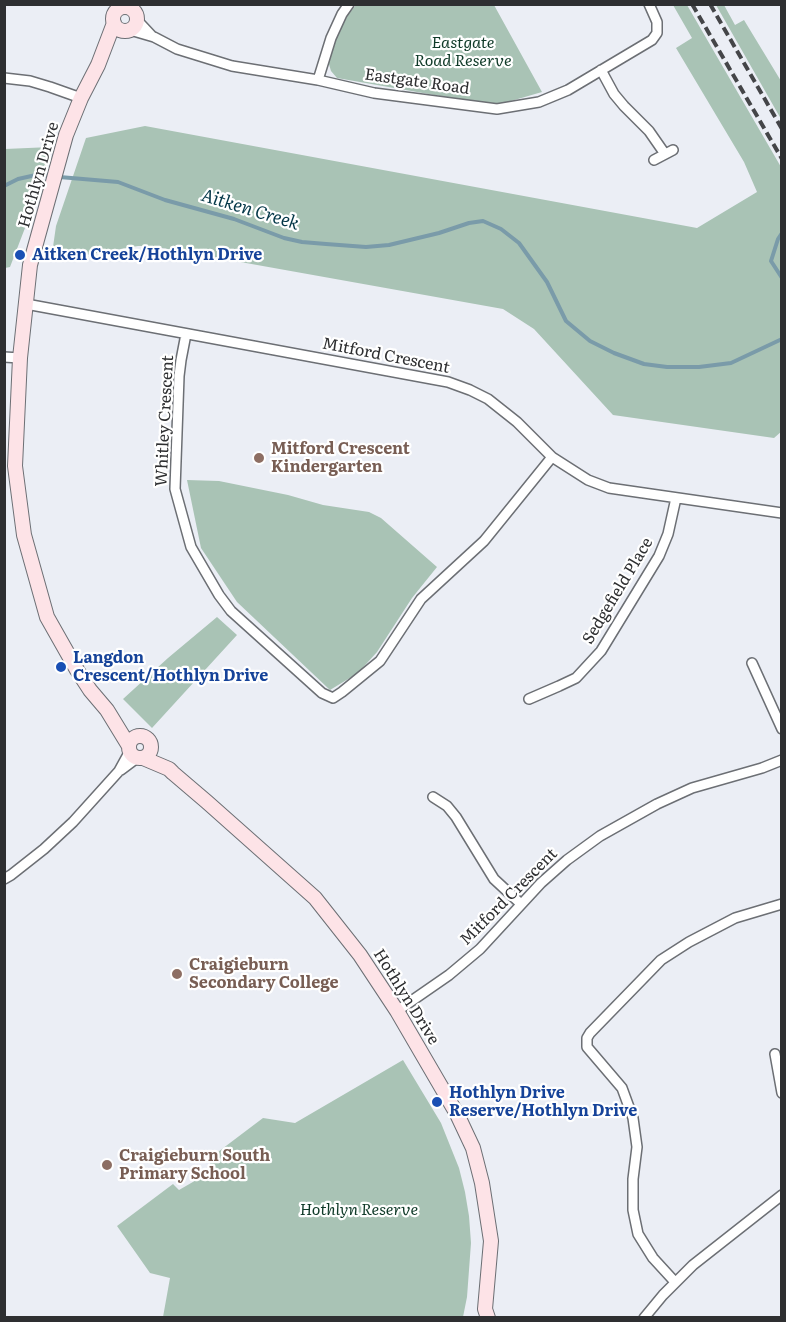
<!DOCTYPE html>
<style>
body{margin:0}
#map{position:relative;width:786px;height:1322px;overflow:hidden;background:#ebeef5;font-family:Literata,serif}
canvas{display:block}
.frame{position:absolute;inset:0;border:6px solid #2e2f31;pointer-events:none}
</style>
<div id="map">
<canvas width="786" height="1322"></canvas>
<div class="frame"></div>
</div>
<script>
const context = document.querySelector('canvas').getContext('2d');
context.lineJoin = 'round';
function fillPath(path, color) { context.fillStyle = color; context.fill(path, 'evenodd'); }
const toPath = rows => new Path2D(rows.map(r => 'M' + r).join(''));
function trace(path, color, width, dash) { context.strokeStyle = color; context.lineWidth = width; context.lineCap = dash ? 'butt' : 'round'; context.setLineDash(dash || []); context.stroke(path); }
function write(font, color, halo, rows, align = 'center') {
  context.font = font + ' Literata,serif'; context.lineWidth = 4.5; context.setLineDash([]); context.textBaseline = 'middle'; context.strokeStyle = halo; context.fillStyle = color; for (const [text, x, y, turn = 0] of rows) {
    context.save(); context.translate(x, y); context.rotate((+turn || 0) * Math.PI / 180); context.textAlign = isNaN(turn) ? turn : align; if (halo) context.strokeText(text, 0, 0); context.fillText(text, 0, 0); context.restore();
  }
}
fillPath(toPath([
 [356,5,494,5,542,92,504,103,480,103,337,78,331,71,328,61,337,35,348,15],
 [673,5,687,5,781,167,782,431,774,438,613,415,534,329,503,309,151,246,138,246,51,261,56,226,86,138,145,126,697,228,757,192,744,162,676,48,692,38],
 [716,5,724,5,735,25,744,20,781,81,781,119],
 [51,147,35,202,10,267,5,268,5,149],
 [187,480,219,481,288,495,323,505,369,512,381,518,437,567,412,598,377,652,358,673,330,690,237,602,201,548],
 [217,617,237,635,152,728,123,699,168,658],
 [403,1060,441,1123,459,1168,465,1192,469,1216,471,1243,467,1297,463,1317,163,1317,170,1278,150,1273,117,1226,173,1184,179,1190,205,1175,214,1155,263,1118,295,1123]
]), '#a9c3b5');
trace(toPath([
 [4,186,18,179,36,175,118,182,165,200,234,219,284,238,302,242,326,244,366,247,389,245,439,233,469,223,483,221,501,229,519,243,547,282,566,321,590,341,614,353,644,364,667,367,699,367,731,363,782,339],
 [782,233,778,239,771,261,782,278]
]), '#7a9ba9', 4);
const street = toPath([
 [137,20,152,36],
 [130,30,154,37,177,49,232,66,318,80,374,93,497,109,539,102,568,90,652,40,657,33,657,22,649,4],
 [601,70,614,94,624,106,649,131,665,154],
 [4,78,30,81,50,87,81,98],
 [318,80,331,38,342,14,349,4],
 [654,160,673,150],
 [26,304,448,382,470,390,488,399,517,422,552,457,588,480,609,488,782,513],
 [186,334,181,360,179,376,175,489,191,547,219,595,231,611,322,693,333,698,342,692,380,661,421,599,484,541,552,457],
 [4,357,20,358],
 [752,663,782,729],
 [529,699,559,686,576,678,601,651,659,556,668,534,676,498],
 [121,770,137,758],
 [433,797,447,806,456,817,494,879,521,904],
 [4,879,11,875,44,849,73,822,119,771,130,751],
 [397,1011,449,975,480,949,541,883,567,860,600,836,657,804,692,788,762,768,782,760],
 [775,1054,782,1093],
 [675,1282,653,1258,638,1234,633,1210,633,1179,637,1147,633,1118,622,1088,587,1047,587,1038,590,1033,661,960,689,942,735,918,782,904],
 [644,1318,663,1295,693,1265,782,1195]
]);
const secondary = toPath([
 '113 19a12 12 0 1 1 24 0a12 12 0 1 1-24 0Z',
 [114,23,98,65,81,98,66,135,30,265,20,358,15,466,24,535,47,617,77,670,90,690,107,710,129,746],
 '129 747a11 11 0 1 1 22 0a11 11 0 1 1-22 0Z',
 [143,758,169,769,173,773,207,802,315,898,360,955,397,1011,457,1114,473,1148,482,1183,491,1241,485,1309,488,1318]
]);
trace(street, '#6c6f74', 12);
trace(secondary, '#6c6f74', 16);
trace(street, '#fff', 9);
trace(secondary, '#fde3e7', 14);
trace(toPath([
 [692,4,782,159],
 [710,4,782,129]
]), '#444548', 4, [9, 4.5]);
for (const [x, y, r, color] of [
 [20,255,6,"#1a4fb4"],
 [259,458,6,"#8d6e63"],
 [61,667,6,"#1a4fb4"],
 [177,974,6,"#8d6e63"],
 [437,1102,6,"#1a4fb4"],
 [107,1165,6,"#8d6e63"]
]) { const dot = new Path2D(); dot.arc(x, y, r, 0, 2 * Math.PI); context.fillStyle = color; context.fill(dot); trace(dot, '#fff', 2); }
write('italic 16px', '#0f3a28', '#fff', [
 ["Eastgate",463,43],
 ["Road Reserve",463,61],
 ["Hothlyn Reserve",359,1210]
]);
write('16px', '#2e2f31', '#fff', [
 ["Eastgate Road",417,82,8],
 ["Hothlyn Drive",39,175,-74],
 ["Mitford Crescent",386,356,11],
 ["Whitley Crescent",165,421,-87],
 ["Sedgefield Place",618,591,-59],
 ["Mitford Crescent",509,897,-45],
 ["Hothlyn Drive",406,997,58]
]);
write('bold 16px', '#164399', '#fff', [
 ["Aitken Creek/Hothlyn Drive",32,255],
 ["Langdon",73,658],
 ["Crescent/Hothlyn Drive",73,676],
 ["Hothlyn Drive",449,1093],
 ["Reserve/Hothlyn Drive",449,1111]
], 'left');
write('bold 16px', '#785e54', '#fff', [
 ["Mitford Crescent",271,449],
 ["Kindergarten",271,467],
 ["Craigieburn",189,965],
 ["Secondary College",189,983],
 ["Craigieburn South",119,1156],
 ["Primary School",119,1174]
], 'left');
write('italic 18px', '#053849', '#fff', [
 ["Aitken Creek",250,210,17]
]);
</script>
